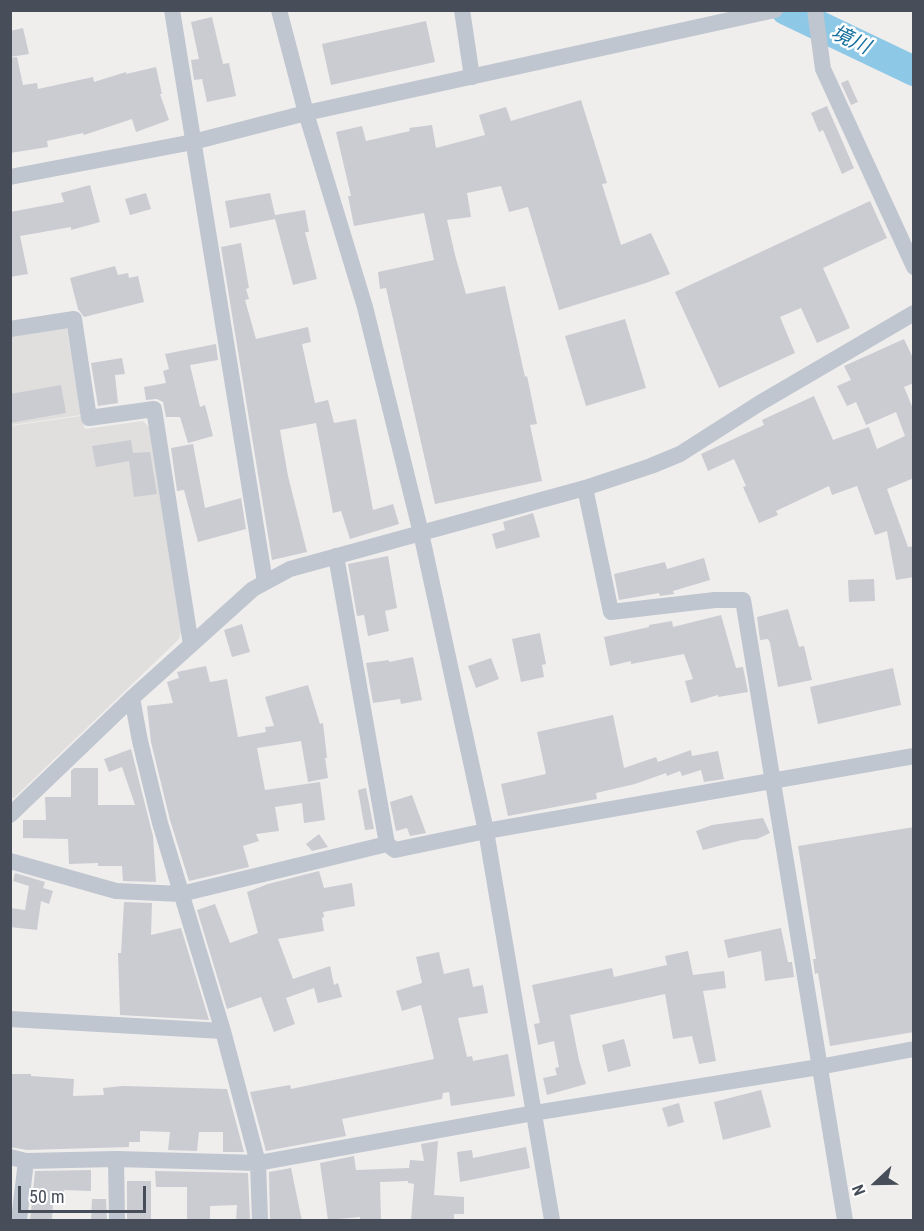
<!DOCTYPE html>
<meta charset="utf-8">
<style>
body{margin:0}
#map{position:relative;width:924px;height:1231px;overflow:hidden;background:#f0eded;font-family:"Roboto Condensed",sans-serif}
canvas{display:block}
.frame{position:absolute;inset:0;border:12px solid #474e59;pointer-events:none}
.north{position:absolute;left:846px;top:1153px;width:60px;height:60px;-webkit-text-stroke:4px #fff;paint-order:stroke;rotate:248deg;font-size:16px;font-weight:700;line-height:24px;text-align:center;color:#474e59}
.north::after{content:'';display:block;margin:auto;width:21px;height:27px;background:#474e59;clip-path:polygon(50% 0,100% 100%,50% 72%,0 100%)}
.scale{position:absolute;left:18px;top:1186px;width:128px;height:27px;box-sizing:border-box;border:3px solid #474e59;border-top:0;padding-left:8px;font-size:18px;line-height:21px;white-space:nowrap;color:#474e59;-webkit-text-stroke:4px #fff;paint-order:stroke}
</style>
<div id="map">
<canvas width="924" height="1231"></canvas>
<div class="frame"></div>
<div class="north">N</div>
<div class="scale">50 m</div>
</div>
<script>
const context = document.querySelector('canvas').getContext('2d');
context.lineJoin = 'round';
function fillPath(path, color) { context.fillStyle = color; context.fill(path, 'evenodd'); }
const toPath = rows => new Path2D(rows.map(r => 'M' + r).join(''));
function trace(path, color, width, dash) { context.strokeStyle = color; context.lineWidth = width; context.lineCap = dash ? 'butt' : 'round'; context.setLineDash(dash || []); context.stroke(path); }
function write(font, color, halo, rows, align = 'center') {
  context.font = font + ' "Roboto Condensed","Noto Sans JP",sans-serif'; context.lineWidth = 5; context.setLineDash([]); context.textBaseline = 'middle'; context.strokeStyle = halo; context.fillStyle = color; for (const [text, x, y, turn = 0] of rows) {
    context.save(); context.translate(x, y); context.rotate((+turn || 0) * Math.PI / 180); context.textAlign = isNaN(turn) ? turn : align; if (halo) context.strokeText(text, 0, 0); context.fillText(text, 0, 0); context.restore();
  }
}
fillPath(toPath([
 [63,325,67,329,81,415,11,425,11,334],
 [81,416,85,429,143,421,149,427,181,632,179,639,14,798,11,798,10,426]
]), '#e1dfde');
trace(toPath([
 [786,10,914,71]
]), '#8dc8e6', 30);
fillPath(toPath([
 [212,17,223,64,229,63,236,96,207,102,202,79,194,80,191,60,199,59,191,22],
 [426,21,435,62,331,85,322,44],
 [23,28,29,54,10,57,10,31],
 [17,57,23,85,37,83,38,89,93,77,94,82,126,72,126,74,156,67,162,94,160,94,169,120,136,132,132,119,84,135,83,133,47,141,48,147,10,153,10,58],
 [848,80,858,102,851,105,841,83],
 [581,100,607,183,602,184,621,245,651,233,670,274,646,283,559,310,528,207,509,212,501,186,467,193,471,217,447,220,455,255,466,294,505,286,525,377,527,376,537,424,530,425,542,481,435,504,386,288,380,289,378,272,434,260,424,213,354,226,348,196,351,196,336,132,362,126,366,141,410,131,409,128,432,125,436,148,485,135,479,115,506,107,511,121],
 [827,106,854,168,842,174,823,130,819,132,811,113],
 [90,185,100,222,71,230,71,227,20,236,28,274,10,277,10,212,64,202,61,193],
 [146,193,151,209,130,215,125,199],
 [270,193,275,215,305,210,309,232,305,232,317,279,293,285,275,219,230,228,225,201],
 [870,201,887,238,823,268,850,328,817,343,801,308,780,317,795,353,719,388,675,292],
 [241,243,249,288,246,289,249,299,245,300,256,339,308,327,311,342,302,344,315,403,328,400,334,423,356,419,373,510,393,504,399,524,350,539,341,511,333,513,316,423,280,430,288,476,307,552,272,560,221,247],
 [115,266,118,275,128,273,129,278,138,276,144,302,84,317,78,309,70,278],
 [625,319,646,388,586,406,565,336],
 [904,339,914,360,914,383,904,387,914,411,914,478,887,489,908,547,914,546,914,577,896,580,887,531,875,535,857,486,832,495,829,486,776,511,778,515,759,523,743,487,746,486,734,459,708,471,701,454,764,425,762,420,814,396,833,440,869,427,877,449,905,436,896,412,866,425,856,402,847,406,837,386,851,380,844,366],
 [216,344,218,360,190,365,200,407,205,405,213,436,188,443,180,417,166,417,163,402,157,399,146,400,144,387,166,383,163,371,169,369,165,354],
 [122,358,125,374,115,375,118,403,98,406,91,363],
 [61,385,66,413,10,423,10,394],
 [131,440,133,453,150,452,157,494,134,497,129,461,96,467,92,446],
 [193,444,205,508,241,498,246,529,198,542,184,490,177,491,171,448],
 [533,513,540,537,496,549,492,534,505,530,503,522],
 [388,556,397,608,385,611,389,631,368,636,364,615,357,616,348,564],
 [704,558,710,580,673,591,674,594,660,596,659,593,619,600,614,574,665,562,667,569],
 [874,579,875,601,849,602,848,580],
 [788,609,799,647,804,646,812,680,778,687,770,643,768,639,760,640,757,617],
 [721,615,736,668,743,667,748,692,718,697,718,695,691,703,685,681,693,679,684,654,631,664,631,661,610,666,604,637,649,627,649,625,672,621,673,627],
 [242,624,250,652,232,657,224,630],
 [540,633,546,664,542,665,544,677,521,682,512,639],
 [413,657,422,700,401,704,400,699,373,703,366,663,389,660,389,662],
 [491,658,499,679,476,688,468,666],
 [206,666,210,682,227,679,238,737,266,732,265,727,274,726,265,697,308,685,320,724,323,723,327,758,325,758,328,778,308,782,301,741,257,748,265,790,320,782,325,820,304,823,302,803,275,807,279,831,256,834,259,841,243,846,249,867,189,881,170,820,151,742,147,706,173,703,167,682,179,678,177,672],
 [893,668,901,705,818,724,810,687],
 [613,715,624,768,656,757,658,762,691,750,692,756,718,751,724,779,704,782,701,770,682,776,680,771,667,776,666,773,635,784,596,793,597,799,508,816,501,784,546,774,537,732],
 [131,749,153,836,156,882,123,881,122,866,98,866,98,863,69,864,68,839,23,838,23,820,46,820,45,797,71,797,71,771,74,768,98,768,98,805,135,805,122,767,109,772,104,759],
 [366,788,374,829,365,830,358,790],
 [412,795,426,833,410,836,407,828,396,831,390,802],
 [763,818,770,833,757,839,742,840,703,850,696,831,712,825],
 [914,827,914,1032,830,1046,818,973,815,974,813,959,816,959,798,846],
 [319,834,328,847,312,851,306,844],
 [319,871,324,888,352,883,355,906,323,912,324,917,322,918,324,931,278,939,293,979,330,966,334,985,338,983,342,997,318,1003,314,988,286,998,295,1024,274,1032,261,997,227,1009,197,910,215,904,230,943,258,933,247,892,268,884],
 [15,873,45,882,43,888,53,891,49,904,41,901,37,930,10,927,10,908,25,910,29,886,13,881],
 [124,902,152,903,151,935,181,928,209,1020,120,1015,118,953,121,953],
 [781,928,788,962,792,962,794,977,765,981,761,951,728,958,724,940],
 [688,951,693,975,724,971,726,988,703,991,716,1061,699,1064,692,1036,673,1039,665,994,570,1015,579,1060,586,1084,547,1095,543,1078,557,1075,555,1068,559,1067,554,1041,538,1045,534,1024,540,1023,532,985,612,968,614,977,667,965,665,956],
 [439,952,444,974,469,968,473,987,483,985,488,1013,458,1018,467,1057,472,1056,473,1061,508,1054,515,1096,451,1106,449,1092,443,1093,442,1099,342,1119,346,1136,266,1151,250,1092,290,1085,291,1089,434,1059,421,1005,402,1011,396,991,422,983,416,957],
 [624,1039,631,1066,608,1072,602,1045],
 [10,1074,31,1074,31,1076,74,1079,73,1096,104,1095,103,1088,123,1086,227,1089,244,1152,223,1152,223,1132,199,1132,197,1151,168,1150,170,1132,140,1131,140,1142,129,1142,129,1147,27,1150,10,1147],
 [761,1090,771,1127,723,1140,714,1102],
 [679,1103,684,1122,668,1127,662,1108],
 [438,1141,434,1195,464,1197,464,1214,454,1214,454,1221,411,1221,414,1184,408,1183,408,1181,380,1182,381,1221,360,1221,360,1217,328,1220,320,1163,354,1156,356,1170,409,1168,410,1160,424,1161,421,1144],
 [526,1147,530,1168,460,1182,457,1152,472,1150,473,1158],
 [291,1168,302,1221,270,1221,269,1172],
 [91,1170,91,1191,64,1190,63,1201,53,1201,52,1221,30,1221,35,1171],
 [155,1171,248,1173,250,1221,236,1221,237,1205,210,1206,210,1221,187,1221,187,1187,156,1187],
 [127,1181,151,1181,151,1221,127,1221],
 [92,1199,106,1199,107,1221,91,1221]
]), '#caccd2');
trace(toPath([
 [172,10,265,582],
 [279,10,306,113,365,307,421,533,486,831,552,1220],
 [462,10,472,77],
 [815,10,823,69,914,267],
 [10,177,193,142,306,113,775,10],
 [10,329,74,319,89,418,154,409,191,645],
 [585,488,611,612,715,600,743,600,845,1220],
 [336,556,387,844],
 [132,698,140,741,160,823,223,1031,258,1163,260,1220],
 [10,815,132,698,253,589,290,569,585,488,651,466,680,454,760,403,914,313],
 [10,861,116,891,181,894,387,844,395,850,486,831,914,756],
 [10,1019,223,1031],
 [10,1157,26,1161,116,1159,258,1163,534,1113,819,1067,914,1049],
 [116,1159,117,1220],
 [19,1220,26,1161]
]), '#bfc6cf', 16);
write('italic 20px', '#15709e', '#fff', [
 ["境川",850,41,25]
]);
</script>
